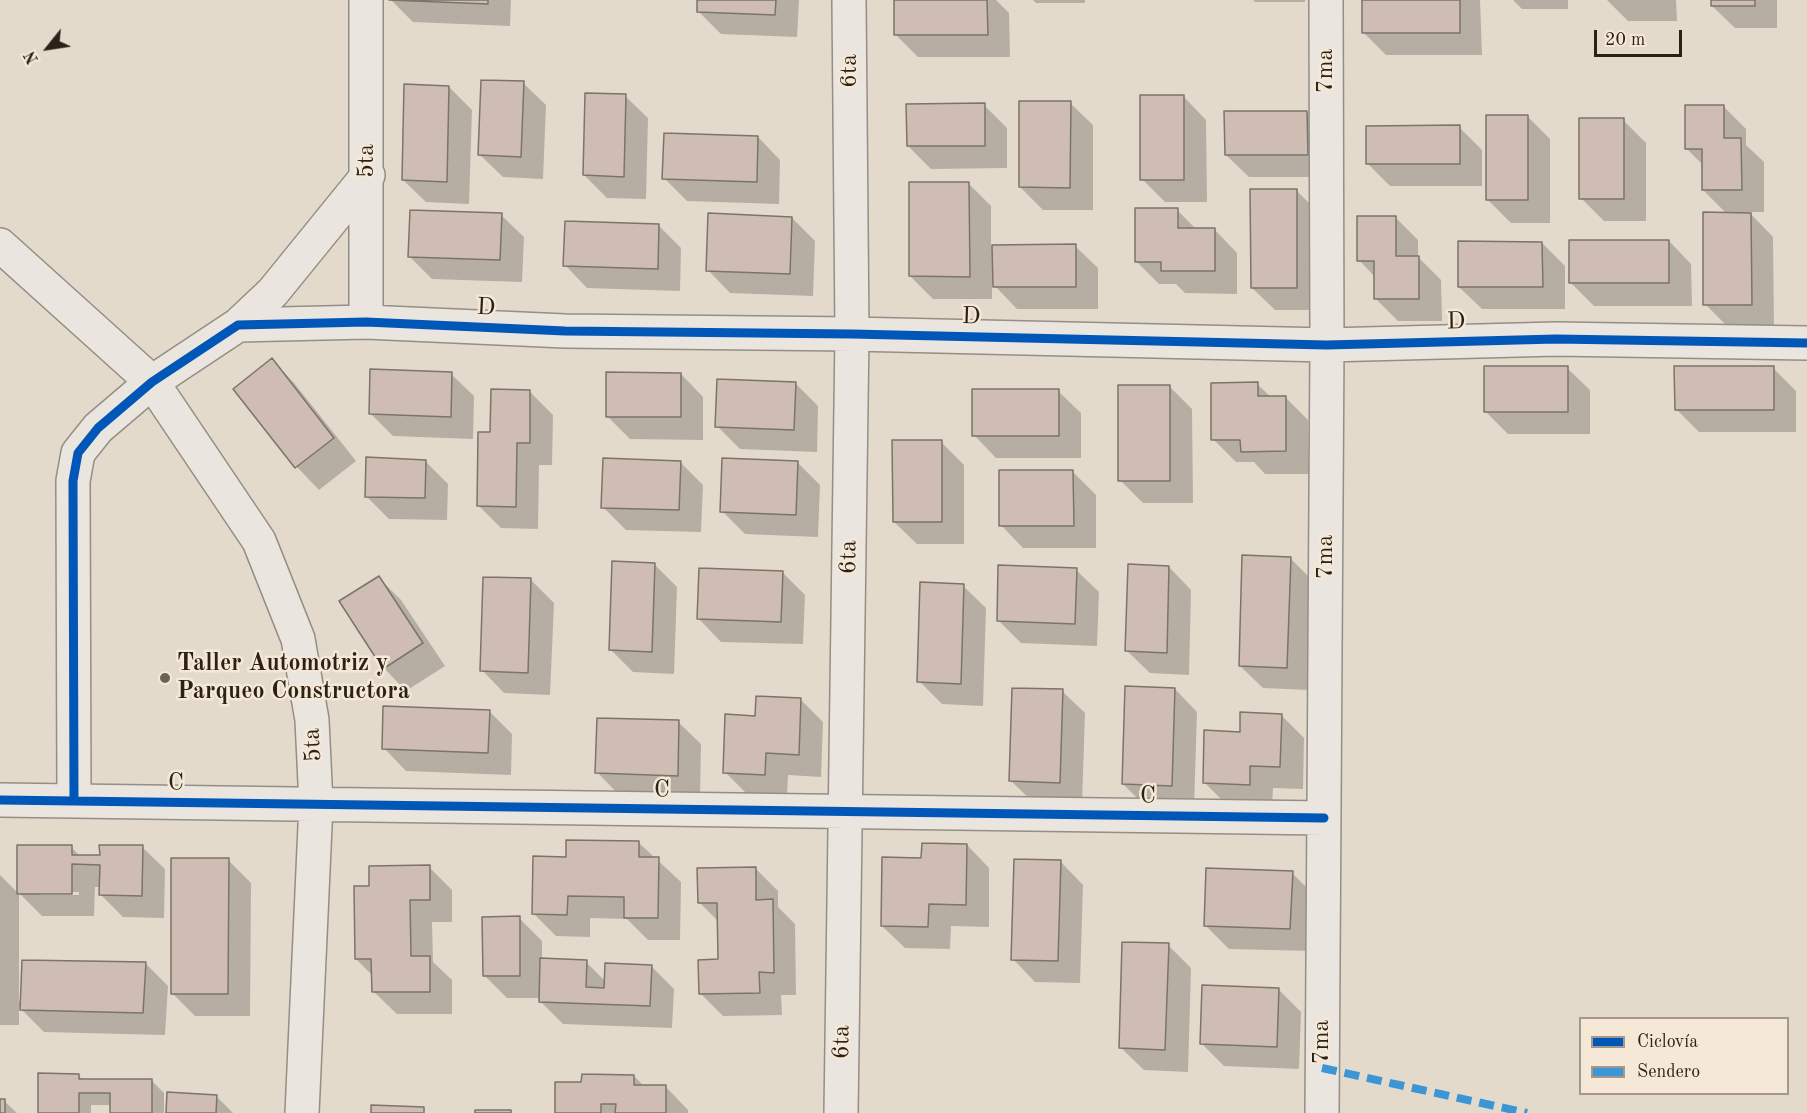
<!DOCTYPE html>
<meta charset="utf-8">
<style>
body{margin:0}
#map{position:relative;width:1807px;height:1113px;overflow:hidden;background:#e4dacc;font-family:"Old Standard TT",serif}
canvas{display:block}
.legend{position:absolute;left:1579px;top:1017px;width:210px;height:78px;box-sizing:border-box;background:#f5e8d7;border:2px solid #a4988a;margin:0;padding:8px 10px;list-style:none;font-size:18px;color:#2a2117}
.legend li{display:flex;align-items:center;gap:12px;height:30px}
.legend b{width:30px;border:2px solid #a4988a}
.north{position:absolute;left:18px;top:18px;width:60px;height:60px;-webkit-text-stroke:4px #f5e8d7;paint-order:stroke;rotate:240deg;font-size:16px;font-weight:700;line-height:24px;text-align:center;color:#2a2117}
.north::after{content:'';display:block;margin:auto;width:21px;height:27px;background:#2a2117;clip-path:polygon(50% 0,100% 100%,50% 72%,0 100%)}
.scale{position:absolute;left:1594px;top:30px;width:88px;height:27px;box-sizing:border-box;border:3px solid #2a2117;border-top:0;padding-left:8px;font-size:18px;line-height:21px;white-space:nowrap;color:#2a2117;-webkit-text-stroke:4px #f5e8d7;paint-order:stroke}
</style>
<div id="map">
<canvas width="1807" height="1113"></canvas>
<ul class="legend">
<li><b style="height:8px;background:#0057b8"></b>Ciclovía</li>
<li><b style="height:8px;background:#3c95d4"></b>Sendero</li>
</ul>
<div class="north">N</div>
<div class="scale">20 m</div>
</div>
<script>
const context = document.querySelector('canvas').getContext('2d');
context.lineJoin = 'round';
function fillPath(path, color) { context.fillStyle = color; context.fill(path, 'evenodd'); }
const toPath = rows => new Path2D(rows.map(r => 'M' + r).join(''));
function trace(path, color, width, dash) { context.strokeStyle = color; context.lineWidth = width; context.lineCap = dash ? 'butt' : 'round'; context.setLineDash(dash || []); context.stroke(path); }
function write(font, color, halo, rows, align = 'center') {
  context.font = font + ' "Old Standard TT",serif'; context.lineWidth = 5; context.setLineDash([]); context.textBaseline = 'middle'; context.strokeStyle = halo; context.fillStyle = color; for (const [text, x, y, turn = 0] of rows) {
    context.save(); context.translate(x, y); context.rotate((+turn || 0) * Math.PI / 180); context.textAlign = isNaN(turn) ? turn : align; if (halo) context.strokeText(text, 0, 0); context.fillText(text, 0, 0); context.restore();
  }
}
fillPath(toPath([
 [391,0,511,0,510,26,413,22],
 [699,0,799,0,797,37,721,34,699,12],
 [895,0,996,0,1009,13,1010,57,918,57,895,34],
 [1033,0,1085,0,1085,3,1036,3],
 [1253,0,1305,0,1305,2,1255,2],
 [1363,0,1480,0,1482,55,1386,55,1363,32],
 [1513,0,1568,0,1568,9,1522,9],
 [1607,0,1676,0,1677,21,1628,21],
 [1712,0,1777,0,1777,28,1735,28,1712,6],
 [523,83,546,105,543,179,503,177,480,155],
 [449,87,472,110,469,204,426,202,403,180],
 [625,96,648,118,646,199,607,198,584,175],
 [1184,97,1206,120,1207,202,1165,202,1142,179],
 [1070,103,1093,125,1093,210,1043,210,1020,187],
 [984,105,1007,128,1007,168,931,169,908,146],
 [1724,107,1746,129,1746,145,1764,162,1764,212,1749,212,1773,237,1774,327,1728,327,1705,304,1727,214,1703,190,1703,165,1687,149],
 [1307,112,1329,135,1330,177,1249,177,1226,155],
 [1527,116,1550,139,1550,223,1511,223,1488,200],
 [1623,120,1646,143,1646,221,1604,221,1581,198],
 [1459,127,1482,150,1482,186,1390,186,1368,164],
 [758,137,780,160,779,204,687,201,664,178],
 [968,183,991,206,991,246,1075,246,1098,268,1098,309,1017,309,992,283,992,299,933,299,910,276],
 [1296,190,1319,213,1319,310,1275,310,1252,288],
 [1177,210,1197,230,1215,230,1237,253,1237,294,1185,293,1176,284,1159,284,1136,261],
 [501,215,524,237,522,282,432,279,409,256],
 [1395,217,1418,240,1418,257,1441,280,1442,321,1398,321,1375,298,1375,277,1359,260],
 [792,218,815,241,813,296,730,293,708,270],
 [659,226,681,248,680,291,587,288,565,265],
 [1669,241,1691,264,1692,306,1594,306,1571,283],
 [1542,243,1565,266,1565,309,1482,309,1459,287],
 [272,360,294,383,356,461,319,490,297,467,235,389],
 [1567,368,1590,390,1590,434,1508,434,1485,411],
 [1773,368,1796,391,1796,432,1699,432,1676,409],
 [451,374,474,396,473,439,393,436,370,413],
 [681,374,703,397,703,440,630,439,607,416],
 [795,383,818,406,817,452,740,449,717,426],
 [1257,384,1271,397,1285,397,1308,420,1309,474,1265,474,1254,462,1236,462,1213,439],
 [1169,386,1192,409,1193,503,1143,503,1120,480],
 [1058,391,1081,413,1081,458,996,458,974,435],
 [530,392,553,415,552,465,539,465,538,529,501,528,478,505,491,434],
 [941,442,964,465,964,544,917,544,894,522],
 [425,461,448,484,447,520,389,519,366,496],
 [680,462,703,485,701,532,626,530,603,507],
 [797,462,820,485,818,537,745,534,722,511],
 [1073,472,1096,495,1096,548,1023,548,1001,525],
 [1290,558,1313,581,1309,690,1263,688,1240,666],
 [654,564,677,587,674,674,633,672,610,649],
 [1169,567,1191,590,1189,675,1150,673,1127,651],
 [1076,570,1099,592,1097,646,1021,643,998,620],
 [782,572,805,595,803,644,721,642,699,619],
 [379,578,401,600,445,666,406,691,384,668],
 [531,580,554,603,550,695,504,693,482,670],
 [963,586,986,608,983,706,942,704,919,681],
 [1175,689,1197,712,1194,808,1146,807,1123,784],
 [1062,691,1085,713,1082,805,1034,803,1011,781],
 [800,699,823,722,821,777,788,775,787,797,748,795,725,772,757,717],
 [489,711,512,734,511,775,406,771,384,748],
 [1281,715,1304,738,1303,789,1273,788,1272,807,1227,805,1204,782,1241,733],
 [678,722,701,744,700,798,619,795,597,772],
 [639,843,681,882,680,940,648,940,627,919,590,918,590,937,556,936,534,914,568,858],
 [967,845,989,868,989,927,951,926,950,949,905,948,882,926,922,860],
 [19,846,71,847,81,857,101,857,142,847,165,869,164,918,123,917,101,895,101,887,95,887,94,916,42,916,19,893,19,1001,145,963,168,986,165,1035,44,1032,19,1007,19,1025,0,1025,0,875,19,894],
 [40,892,79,892,79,895,40,895],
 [228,860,251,883,250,1016,195,1016,172,993],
 [1061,862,1083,885,1080,983,1035,982,1013,959],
 [429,867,452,890,452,922,432,922,433,962,452,980,452,1014,397,1014,374,992,373,976,356,959,371,888],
 [755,868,778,891,778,907,795,924,796,995,781,995,782,1015,723,1016,700,993,720,961,719,922,699,902],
 [1292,873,1315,896,1313,951,1229,949,1206,926],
 [519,918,542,941,542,960,586,962,606,982,651,966,674,989,672,1028,563,1024,540,1001,541,998,507,998,484,975],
 [1168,945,1191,968,1188,1072,1144,1070,1121,1048],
 [1278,989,1301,1012,1299,1069,1224,1066,1201,1043],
 [78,1075,83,1080,152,1081,164,1093,164,1113,111,1113,111,1105,91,1105,91,1113,39,1113],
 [634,1076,644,1086,666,1087,688,1110,688,1113,557,1113,583,1084],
 [216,1096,233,1113,168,1113],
 [0,1101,4,1101,17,1113,0,1113]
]), '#0003');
const building = toPath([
 [389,0,488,0,488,4,389,0],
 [697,0,776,0,775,15,697,12,697,0],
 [894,0,987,0,988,35,894,35,894,0],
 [1362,0,1460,0,1460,33,1362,33,1362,0],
 [1711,0,1755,0,1755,6,1711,6,1711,0],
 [481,80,524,81,521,157,478,155,481,80],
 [404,84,449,86,447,182,402,180,404,84],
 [585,93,626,94,624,177,583,175,585,93],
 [1140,95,1184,95,1184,180,1140,180,1140,95],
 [1019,101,1071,101,1070,188,1019,187,1019,101],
 [985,103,985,146,907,146,906,104,985,103],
 [1685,105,1724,105,1724,138,1741,138,1742,190,1702,190,1702,149,1685,149,1685,105],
 [1224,111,1307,111,1308,155,1225,155,1224,111],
 [1486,115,1528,115,1528,200,1486,200,1486,115],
 [1579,118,1624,118,1624,199,1579,199,1579,118],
 [1460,125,1460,164,1366,164,1366,126,1460,125],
 [664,133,758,136,757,182,662,179,664,133],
 [909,182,969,182,970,277,909,276,909,182],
 [1250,189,1297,189,1297,288,1251,288,1250,189],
 [1135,208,1178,208,1178,228,1215,228,1215,271,1161,271,1161,262,1135,262,1135,208],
 [410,210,502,213,500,260,408,257,410,210],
 [1703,212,1751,213,1752,305,1703,305,1703,212],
 [708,213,792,217,790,274,706,271,708,213],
 [1357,216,1396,216,1396,256,1419,256,1419,299,1374,299,1374,261,1357,261,1357,216],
 [565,221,659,224,658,269,563,266,565,221],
 [1569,240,1669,240,1669,283,1569,283,1569,240],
 [1458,241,1542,242,1543,287,1458,287,1458,241],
 [1076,244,1076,287,993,287,992,245,1076,244],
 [272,358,334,438,295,468,233,389,272,358],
 [1484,366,1568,366,1568,412,1484,412,1484,366],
 [1674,366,1774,366,1774,410,1675,410,1674,366],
 [370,369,452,372,451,417,369,414,370,369],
 [606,372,681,373,681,417,606,417,606,372],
 [717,379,796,382,794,430,715,427,717,379],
 [1258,382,1258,396,1286,396,1286,451,1241,452,1240,440,1211,440,1211,383,1258,382],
 [1118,385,1170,385,1170,481,1118,481,1118,385],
 [491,389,530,390,530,443,517,443,516,507,477,506,478,432,490,432,491,389],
 [972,389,1059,389,1059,436,972,436,972,389],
 [892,440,942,440,942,522,893,522,892,440],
 [366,457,426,460,425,498,365,497,366,457],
 [603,458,681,461,679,510,601,508,603,458],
 [722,458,798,461,796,515,720,512,722,458],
 [999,470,1073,470,1074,526,999,526,999,470],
 [1242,555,1291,557,1287,668,1239,666,1242,555],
 [612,561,655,563,652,652,609,650,612,561],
 [1128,564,1169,566,1167,653,1125,651,1128,564],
 [998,565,1077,568,1075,624,997,621,998,565],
 [699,568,783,571,781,622,697,619,699,568],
 [379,576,423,643,383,669,339,601,379,576],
 [483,577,531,578,528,673,480,671,483,577],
 [920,582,964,584,961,684,917,682,920,582],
 [1125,686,1175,688,1172,786,1122,784,1125,686],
 [1012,688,1063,689,1060,783,1009,781,1012,688],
 [756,696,801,698,799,755,766,753,765,775,723,773,725,714,755,716,756,696],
 [383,706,490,710,488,753,382,749,383,706],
 [1240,712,1282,714,1280,767,1250,766,1250,785,1203,783,1204,730,1240,732,1240,712],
 [597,718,679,720,678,776,595,773,597,718],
 [566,840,639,841,639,857,659,857,658,918,624,918,624,897,568,896,567,915,532,914,533,856,566,857,566,840],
 [922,843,967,844,966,905,929,904,928,927,881,926,882,857,921,858,922,843],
 [17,845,72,845,72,855,100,855,99,845,143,845,142,896,99,895,100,865,72,864,72,894,17,894,17,845],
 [171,858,229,858,228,994,171,994,171,858],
 [1014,859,1061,860,1058,961,1011,960,1014,859],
 [430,865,430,900,410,900,411,956,430,956,430,992,372,992,371,959,355,959,354,886,369,886,369,866,430,865],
 [756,867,756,900,773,899,774,973,759,972,760,993,699,994,698,960,718,959,717,903,698,903,697,868,756,867],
 [1206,868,1293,871,1290,929,1204,926,1206,868],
 [520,916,520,976,483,976,482,917,520,916],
 [1122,942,1169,943,1165,1050,1119,1048,1122,942],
 [540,958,587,960,586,987,604,988,605,963,652,965,650,1006,539,1002,540,958],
 [22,960,146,962,143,1013,20,1010,22,960],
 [1202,985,1279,988,1277,1047,1200,1044,1202,985],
 [38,1073,79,1074,79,1079,152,1079,152,1113,110,1113,110,1093,79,1093,79,1113,38,1113,38,1073],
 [582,1074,634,1075,634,1085,666,1085,666,1113,615,1113,616,1104,601,1104,601,1113,555,1113,555,1082,581,1082,582,1074],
 [167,1092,217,1095,216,1113,166,1113,167,1092],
 [0,1099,5,1099,5,1113,0,1113,0,1099],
 [371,1105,424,1107,424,1113,371,1113,371,1105],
 [475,1110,511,1110,511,1113,475,1113,475,1110]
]);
fillPath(building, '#cfbdb4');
trace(building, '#7a746c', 1.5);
const minor = toPath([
 [366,0,366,322],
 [0,245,152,382,259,541,298,639,312,720,316,804,302,1113],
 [238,325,273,292,368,175],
 [0,800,1324,818],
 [74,801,73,481,78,453,98,428,152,382,238,325,366,322,565,331,852,334,1327,345,1556,339,1807,343],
 [841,1113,852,334,849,0],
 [1322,1113,1327,345,1326,0]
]);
trace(minor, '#948e84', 36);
trace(minor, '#eae5de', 33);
trace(toPath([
 [1322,1068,1527,1113]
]), '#3c95d4', 8, [15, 8]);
trace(toPath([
 [0,800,1324,818],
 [74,801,73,481,78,453,98,428,152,382,238,325,366,322,565,331,852,334,1327,345,1556,339,1807,343]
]), '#0057b8', 9);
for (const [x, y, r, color] of [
 [165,678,6,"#6b6256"]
]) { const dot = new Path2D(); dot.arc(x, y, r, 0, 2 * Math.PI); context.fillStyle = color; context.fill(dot); trace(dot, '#f5e8d7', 2); }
write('24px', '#2a2117', '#f5e8d7', [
 ["6ta",850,71,-90],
 ["7ma",1326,71,-90],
 ["5ta",367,161,-90],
 ["D",486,308,3],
 ["D",971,317,2],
 ["D",1456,322,-1],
 ["6ta",849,557,-89],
 ["7ma",1326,557,-90],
 ["5ta",313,745,-93],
 ["C",176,783,1],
 ["C",662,790,1],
 ["C",1148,796,1],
 ["6ta",842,1042,-89],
 ["7ma",1322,1042,-90]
]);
write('bold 24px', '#2a2117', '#f5e8d7', [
 ["Taller Automotriz y",177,664],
 ["Parqueo Constructora",177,692]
], 'left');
</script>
